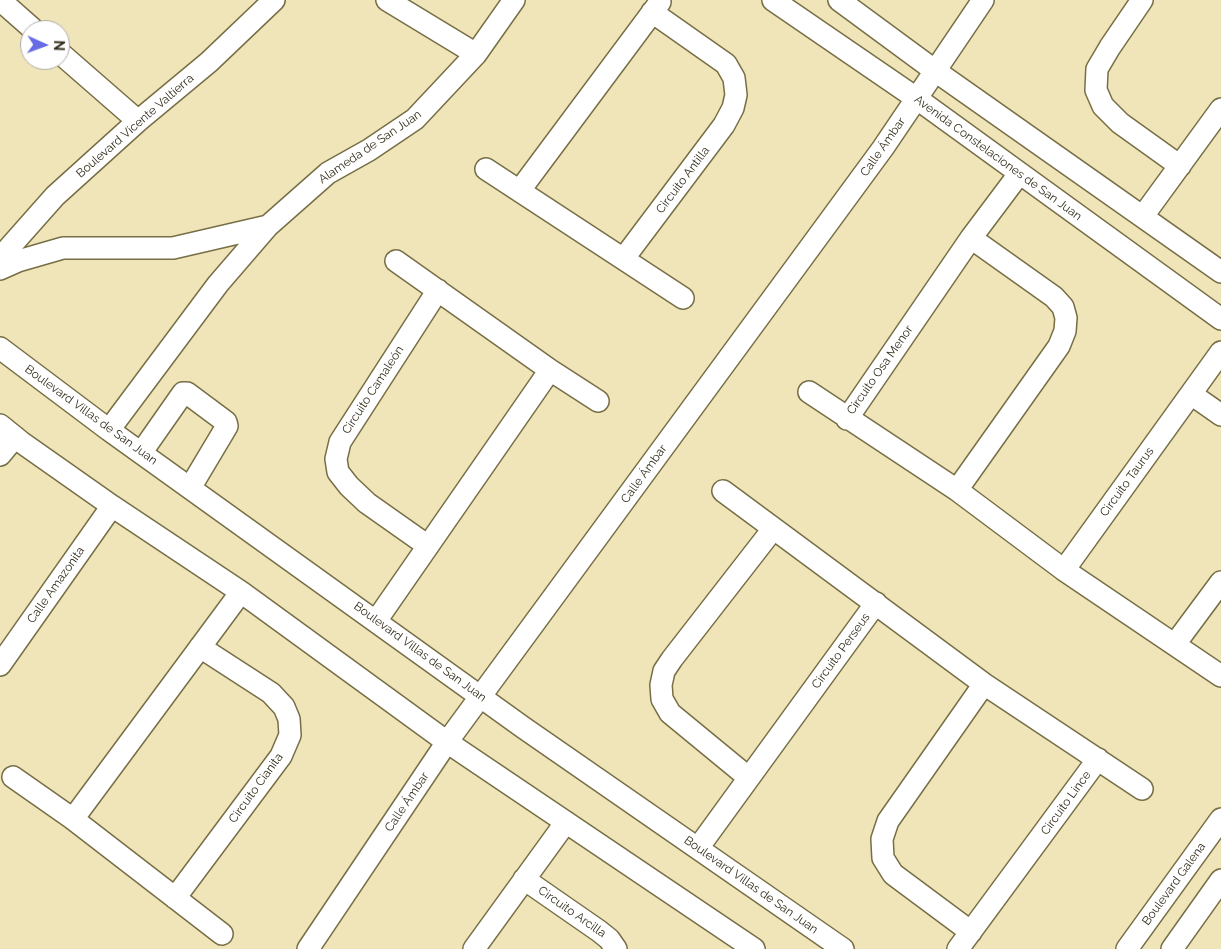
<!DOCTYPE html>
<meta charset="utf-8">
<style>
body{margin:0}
#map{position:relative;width:1221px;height:949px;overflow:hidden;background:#efe5b9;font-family:Raleway,sans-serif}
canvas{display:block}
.north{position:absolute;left:20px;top:20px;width:50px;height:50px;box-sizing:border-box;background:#fff;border:1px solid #adaba5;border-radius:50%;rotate:92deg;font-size:14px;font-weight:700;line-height:20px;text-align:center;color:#322e1d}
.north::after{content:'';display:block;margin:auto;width:18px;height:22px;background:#676be4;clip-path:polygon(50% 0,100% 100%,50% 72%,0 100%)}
</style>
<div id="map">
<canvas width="1221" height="949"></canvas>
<div class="north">N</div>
</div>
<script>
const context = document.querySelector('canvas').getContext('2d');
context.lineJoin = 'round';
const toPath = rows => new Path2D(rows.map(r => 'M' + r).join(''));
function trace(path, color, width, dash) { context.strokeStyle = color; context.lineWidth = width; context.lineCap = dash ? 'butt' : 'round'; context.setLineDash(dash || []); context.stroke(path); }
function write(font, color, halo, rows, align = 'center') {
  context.font = font + ' Raleway,sans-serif'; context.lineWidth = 4; context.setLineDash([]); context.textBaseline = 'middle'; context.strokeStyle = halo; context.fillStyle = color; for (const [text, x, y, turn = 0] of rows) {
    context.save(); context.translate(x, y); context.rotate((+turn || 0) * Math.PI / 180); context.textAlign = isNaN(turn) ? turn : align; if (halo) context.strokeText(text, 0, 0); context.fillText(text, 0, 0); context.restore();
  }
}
const minor = toPath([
 [0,0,34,30],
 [387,0,476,54],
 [773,0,916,98,1221,319],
 [839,0,934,70,1221,272],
 [1142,0,1110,47,1097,69,1096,90,1103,106,1120,123,1180,166],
 [60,53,138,121],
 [486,169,683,298],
 [520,190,660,2],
 [1143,216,1221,109],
 [0,258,55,196,138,121,209,62,274,0],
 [624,258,724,125,733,108,736,95,734,78,726,64,652,12],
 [396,261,550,370,598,401],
 [0,269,18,261,63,248,173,248,268,226],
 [0,348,109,430,524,728,843,949],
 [809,392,957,490,1064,570,1221,676],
 [1191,394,1221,415],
 [847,419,971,238,1019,174],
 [0,425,21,442,112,506,241,592,447,742,754,949],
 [109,430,218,284,268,226,328,173,369,150,415,119,476,54,514,0],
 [141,453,183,393,187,393,226,422,227,426,190,488],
 [0,455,15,437],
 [957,490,1059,346,1065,331,1066,318,1063,307,1054,297,971,238],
 [723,491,984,684,1142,789],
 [428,546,367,503,349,486,338,472,336,459,340,442,438,290],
 [1064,570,1221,352],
 [376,621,550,370],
 [1175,644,1221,582],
 [0,665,112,506],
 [13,777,73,819,222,934],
 [749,778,670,713,662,699,661,685,664,671,672,659,773,529],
 [73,819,241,592],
 [698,848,876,603],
 [524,879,599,931,609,939,616,949],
 [175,898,281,756,290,735,289,719,284,707,271,693,200,647],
 [971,932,893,874,883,858,882,839,888,821,984,684],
 [308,949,447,742,883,148,983,0],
 [474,949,566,822],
 [958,949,1098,759],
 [1127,949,1221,819],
 [1172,949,1221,880]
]);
trace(minor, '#776e46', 24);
trace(minor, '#fff', 21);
write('12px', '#322e1d', '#fff', [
 ["Boulevard Vicente Valtierra",135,126,-41],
 ["Alameda de San Juan",370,147,-34],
 ["Calle Ámbar",883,147,-55],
 ["Avenida Constelaciones de San Juan",998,158,36],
 ["Circuito Antilla",683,180,-53],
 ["Circuito Osa Menor",880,370,-55],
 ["Circuito Camaleón",373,390,-57],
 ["Boulevard Villas de San Juan",91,415,36],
 ["Calle Ámbar",644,474,-54],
 ["Circuito Taurus",1127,482,-54],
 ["Calle Amazonita",56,585,-55],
 ["Circuito Perseus",841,651,-54],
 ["Boulevard Villas de San Juan",420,652,36],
 ["Circuito Cianita",256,788,-54],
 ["Calle Ámbar",407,802,-56],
 ["Circuito Lince",1066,803,-54],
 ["Boulevard Galena",1174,884,-54],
 ["Boulevard Villas de San Juan",751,885,35],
 ["Circuito Arcilla",572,912,35]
]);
</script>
